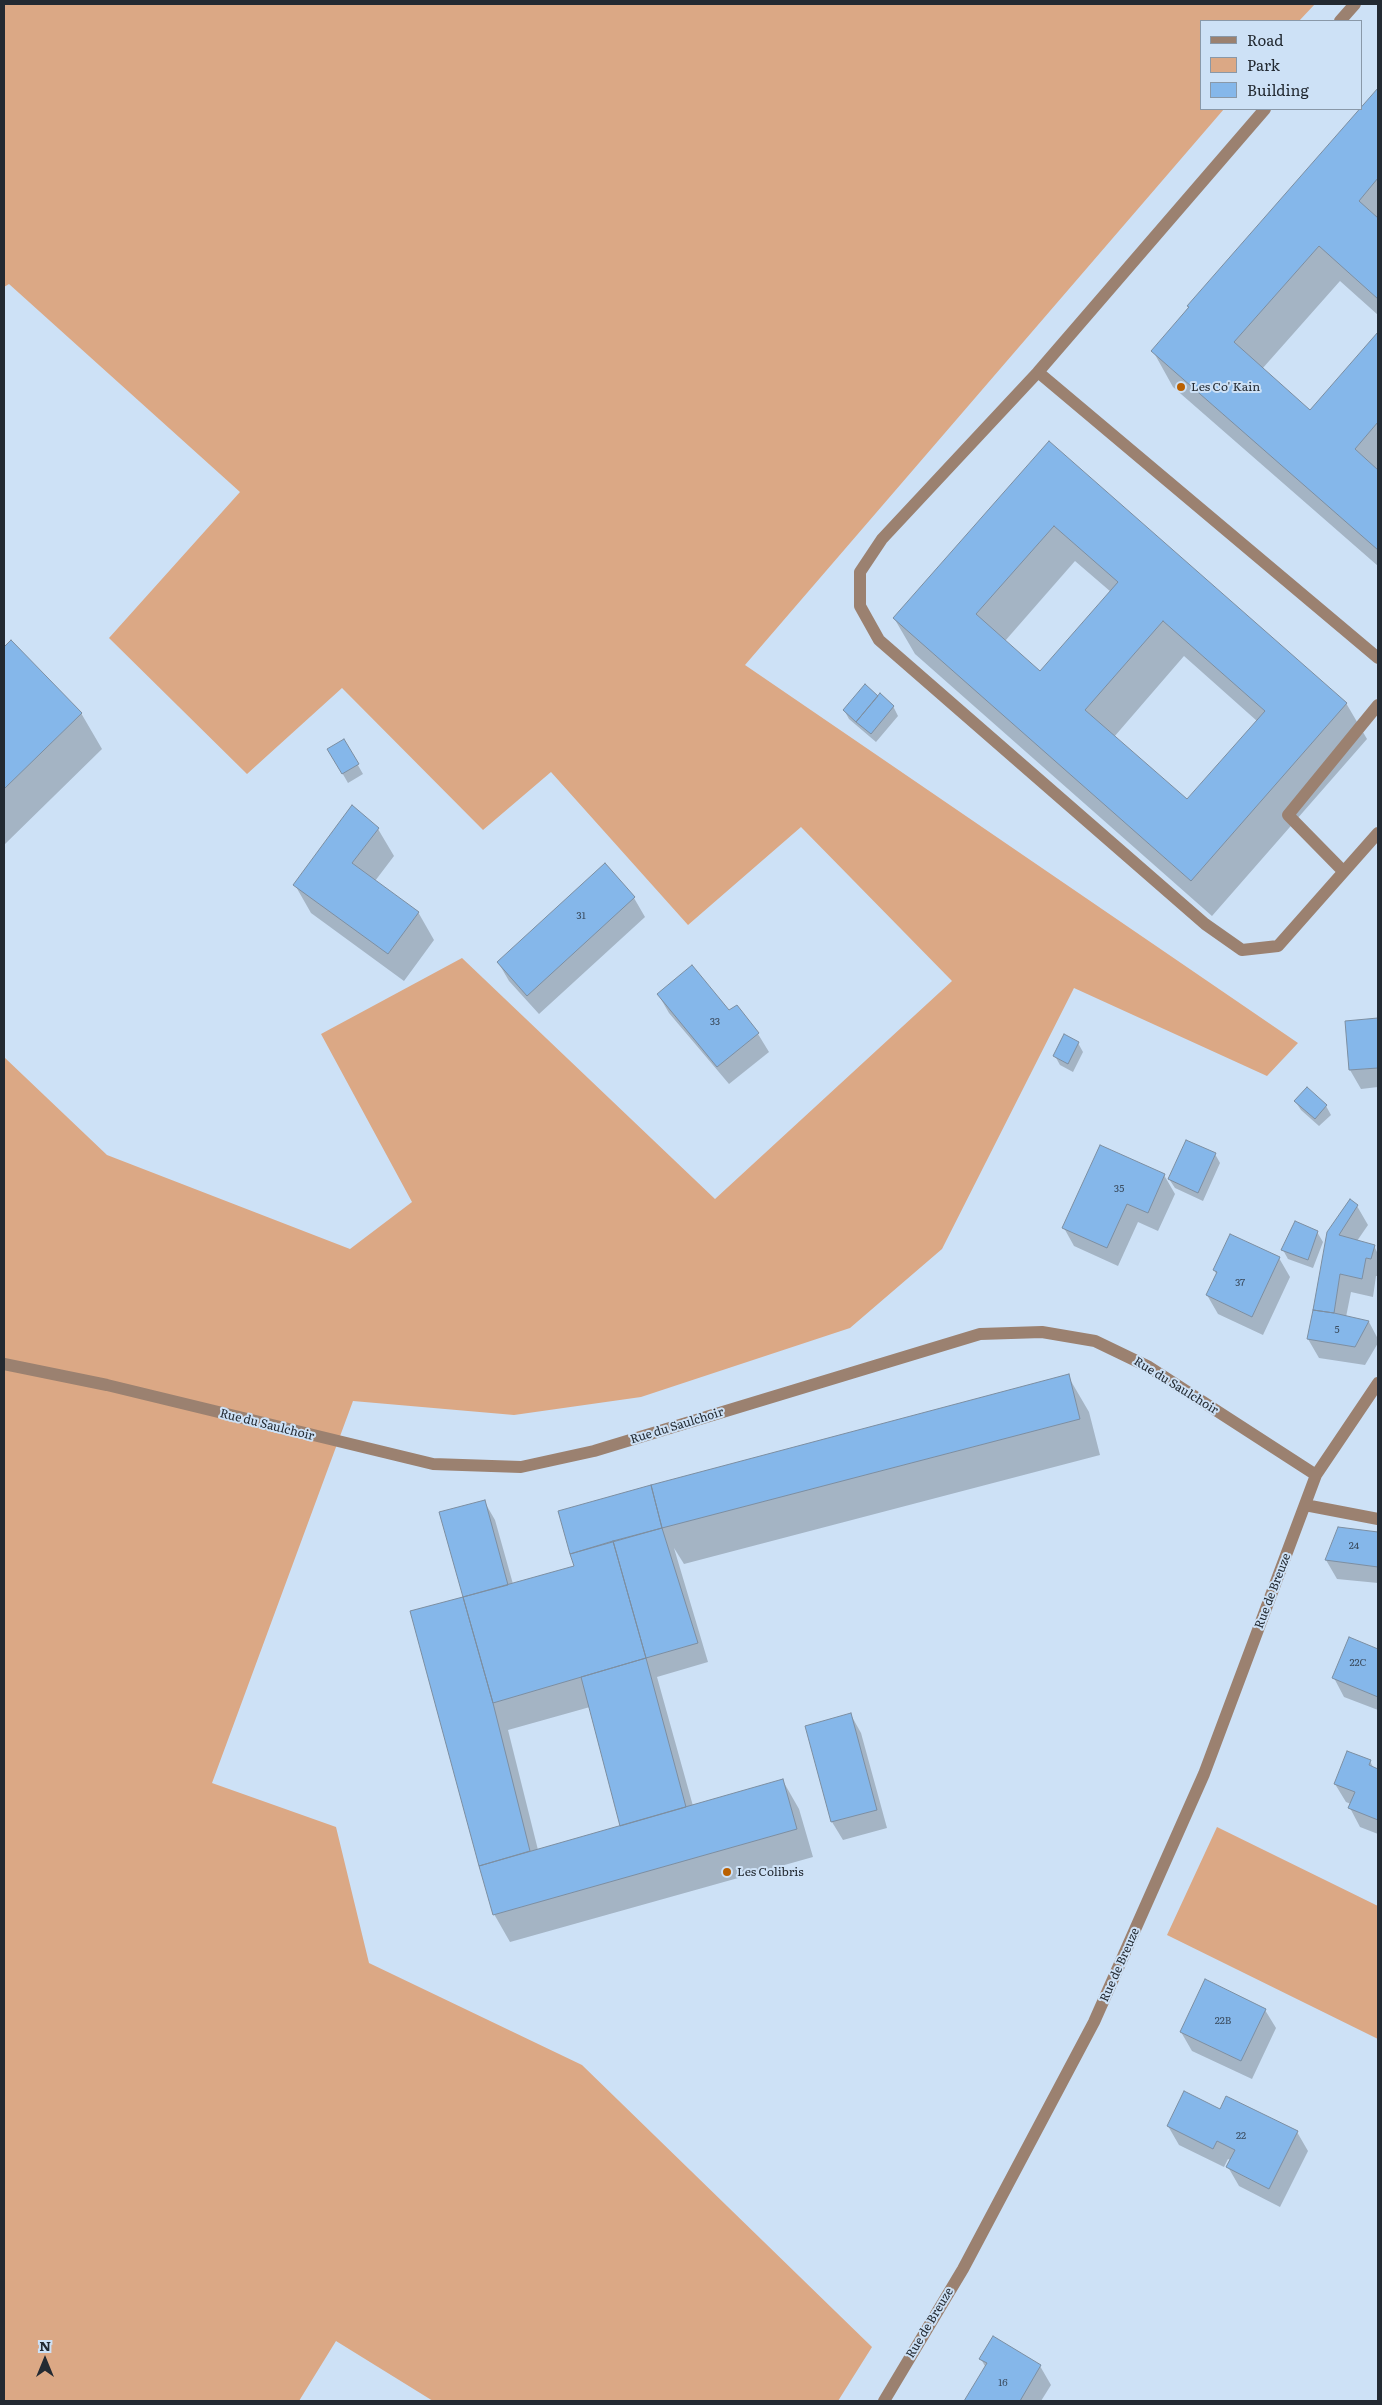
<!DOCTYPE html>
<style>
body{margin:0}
#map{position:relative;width:1382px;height:2405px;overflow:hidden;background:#cde1f6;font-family:Literata,serif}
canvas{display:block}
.frame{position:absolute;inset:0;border:5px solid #232a32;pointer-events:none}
.legend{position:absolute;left:1200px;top:20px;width:162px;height:90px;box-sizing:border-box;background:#cde1f6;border:1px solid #8998a8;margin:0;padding:6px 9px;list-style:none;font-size:15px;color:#232a32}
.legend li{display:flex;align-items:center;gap:10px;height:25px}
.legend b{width:25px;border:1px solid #8998a8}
.north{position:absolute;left:20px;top:2335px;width:50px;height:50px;-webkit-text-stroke:4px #cde1f6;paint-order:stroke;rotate:0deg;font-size:14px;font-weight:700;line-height:20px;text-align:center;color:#232a32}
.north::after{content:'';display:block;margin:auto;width:18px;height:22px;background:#232a32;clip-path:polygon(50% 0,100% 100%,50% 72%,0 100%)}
</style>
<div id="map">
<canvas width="1382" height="2405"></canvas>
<div class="frame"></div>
<ul class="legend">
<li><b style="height:6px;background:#9b8170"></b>Road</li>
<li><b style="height:14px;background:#dba885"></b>Park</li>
<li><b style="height:14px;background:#85b7ea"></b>Building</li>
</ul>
<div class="north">N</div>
</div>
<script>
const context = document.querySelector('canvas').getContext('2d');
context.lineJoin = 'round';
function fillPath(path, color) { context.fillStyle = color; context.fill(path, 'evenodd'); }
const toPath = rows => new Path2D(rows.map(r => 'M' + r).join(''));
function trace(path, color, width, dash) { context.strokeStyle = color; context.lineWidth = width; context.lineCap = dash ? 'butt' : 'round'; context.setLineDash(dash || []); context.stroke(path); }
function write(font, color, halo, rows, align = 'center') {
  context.font = font + ' Literata,serif'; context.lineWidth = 4; context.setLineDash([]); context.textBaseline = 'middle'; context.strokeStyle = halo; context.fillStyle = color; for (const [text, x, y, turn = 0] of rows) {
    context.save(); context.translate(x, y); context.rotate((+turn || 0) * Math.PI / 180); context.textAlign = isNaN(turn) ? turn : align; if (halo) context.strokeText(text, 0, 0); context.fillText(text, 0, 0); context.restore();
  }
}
fillPath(toPath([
 [4,4,1315,4,1299,21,1201,21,1201,109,1224,109,745,665,1298,1043,1267,1076,1074,988,942,1249,850,1328,641,1397,514,1415,353,1401,212,1783,336,1827,369,1963,582,2065,872,2347,838,2401,433,2401,336,2341,299,2401,4,2401,4,1057,107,1155,350,1249,412,1202,321,1034,462,958,715,1199,952,981,801,827,688,925,551,772,483,830,342,688,247,774,109,638,240,492,9,284,4,287],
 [1217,1827,1378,1906,1378,2039,1167,1935]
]), '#dba885');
fillPath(toPath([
 [1378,90,1378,315,1340,281,1262,369,1310,412,1378,334,1378,566,1173,387,1153,351,1204,288],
 [1049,442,1346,703,1367,739,1212,916,915,654,894,618],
 [1075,561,1111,592,1040,673,1005,641],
 [1184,656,1257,721,1187,801,1114,737],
 [11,642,81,713,102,749,4,845,4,649],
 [878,698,893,706,898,716,876,742,849,719,844,710],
 [344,741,363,774,348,783,329,750],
 [378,829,394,856,375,881,418,912,434,940,404,981,311,913,295,885],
 [605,865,634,898,645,917,539,1014,509,981,498,962],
 [658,994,729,1012,736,1007,758,1034,769,1052,729,1084,669,1013],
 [1378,1020,1378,1087,1361,1089,1350,1070,1347,1022],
 [1078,1043,1083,1052,1073,1072,1060,1065,1055,1056],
 [1295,1101,1326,1106,1331,1115,1319,1126,1301,1110],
 [1215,1154,1220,1163,1203,1201,1175,1188,1169,1179],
 [1164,1175,1175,1194,1158,1231,1138,1222,1118,1266,1074,1246,1064,1228],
 [1357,1206,1368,1225,1357,1241,1374,1246,1378,1254,1378,1276,1376,1276,1373,1297,1351,1292,1346,1317,1369,1322,1378,1339,1378,1343,1365,1365,1319,1358,1308,1339,1329,1233],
 [1317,1232,1323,1242,1313,1268,1288,1259,1283,1250],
 [1279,1258,1290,1277,1263,1335,1218,1314,1207,1295,1217,1275,1214,1270],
 [1068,1376,1089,1412,1100,1455,684,1564,674,1548,708,1662,657,1677,693,1806,783,1781,799,1809,813,1857,510,1942,494,1914,411,1611,464,1597,484,1501,495,1520,513,1584,576,1567,560,1512],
 [590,1707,621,1827,538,1850,508,1730],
 [1339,1528,1378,1534,1378,1583,1337,1579,1326,1560],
 [1350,1639,1378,1650,1378,1710,1344,1697,1334,1678],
 [851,1715,861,1733,887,1828,843,1840,832,1822],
 [1370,1761,1374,1769,1378,1771,1378,1834,1360,1827,1350,1808,1351,1804,1346,1802,1335,1784],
 [1265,2010,1276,2028,1252,2079,1192,2051,1181,2032],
 [1221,2111,1297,2132,1308,2151,1280,2207,1239,2186,1228,2167,1231,2160,1228,2159,1224,2167,1179,2145,1168,2126],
 [993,2338,1040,2366,1051,2385,1041,2401,966,2401,986,2368,981,2359]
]), '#0003');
const building = toPath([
 [1378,88,1378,178,1359,201,1378,218,1378,299,1319,246,1234,342,1310,410,1378,332,1378,422,1355,449,1378,470,1378,550,1151,351,1189,307,1187,306,1378,88],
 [1049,441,1347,703,1191,881,893,618,1049,441],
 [1054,526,1118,582,1040,671,976,614,1054,526],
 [1163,621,1265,711,1187,799,1085,710,1163,621],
 [11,640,82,713,4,789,4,647,11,640],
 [865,684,878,696,856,722,843,710,865,684],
 [880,693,894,706,871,734,856,722,880,693],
 [344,739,359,764,342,774,327,749,344,739],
 [352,805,379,828,352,863,419,912,388,954,293,885,352,805],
 [605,863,635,897,527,996,497,962,605,863],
 [692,965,729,1010,737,1005,759,1033,717,1067,657,994,692,965],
 [1378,1018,1378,1068,1349,1070,1345,1021,1378,1018],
 [1064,1034,1079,1042,1068,1064,1053,1056,1064,1034],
 [1307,1087,1327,1105,1315,1119,1294,1101,1307,1087],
 [1186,1140,1216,1153,1198,1193,1168,1179,1186,1140],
 [1100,1145,1165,1174,1148,1213,1127,1204,1107,1248,1062,1228,1100,1145],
 [1350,1199,1358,1205,1339,1235,1375,1245,1371,1259,1366,1258,1362,1279,1340,1274,1334,1313,1313,1310,1327,1232,1350,1199],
 [1295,1221,1318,1231,1308,1260,1281,1250,1295,1221],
 [1230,1234,1280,1257,1252,1317,1206,1295,1217,1272,1213,1270,1230,1234],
 [1313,1310,1334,1313,1369,1321,1355,1347,1307,1339,1313,1310],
 [1069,1374,1080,1419,662,1528,651,1485,1069,1374],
 [651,1485,662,1528,570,1554,558,1511,651,1485],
 [485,1500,508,1585,463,1597,439,1512,485,1500],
 [1338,1527,1378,1532,1378,1567,1325,1560,1338,1527],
 [662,1528,698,1643,646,1658,613,1541,662,1528],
 [613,1541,646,1658,493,1703,463,1597,574,1566,570,1554,613,1541],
 [463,1597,493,1703,530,1851,479,1866,410,1611,463,1597],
 [1349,1637,1378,1649,1378,1697,1332,1678,1349,1637],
 [646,1658,686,1807,620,1826,581,1677,646,1658],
 [851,1713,877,1810,831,1822,805,1726,851,1713],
 [1347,1751,1371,1760,1369,1765,1378,1769,1378,1820,1348,1808,1355,1792,1334,1784,1347,1751],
 [783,1779,797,1829,493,1915,479,1866,783,1779],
 [1205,1979,1266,2009,1241,2061,1180,2032,1205,1979],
 [1184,2091,1220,2109,1226,2096,1298,2131,1269,2189,1226,2167,1235,2150,1217,2141,1213,2149,1167,2126,1184,2091],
 [993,2336,1041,2365,1020,2401,964,2401,987,2363,979,2359,993,2336]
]);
fillPath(building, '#85b7ea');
trace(building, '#7c8ea1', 1);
trace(toPath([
 [1340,21,1355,4],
 [1038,372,1265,109],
 [1378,658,1038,372,882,539,860,572,860,606,879,640,1205,924,1242,950,1278,946,1378,833],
 [1343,871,1288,815,1378,705],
 [4,1364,107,1385,433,1464,521,1467,594,1451,980,1334,1042,1332,1095,1341,1149,1367,1316,1475],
 [1305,1505,1378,1519],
 [884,2401,963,2269,1094,2022,1204,1774,1316,1475,1378,1383]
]), '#9b8170', 12);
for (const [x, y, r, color] of [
 [1181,387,5,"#ba6000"],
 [727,1872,5,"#ba6000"]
]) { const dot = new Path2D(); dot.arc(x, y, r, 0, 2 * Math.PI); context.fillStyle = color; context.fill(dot); trace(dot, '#cde1f6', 2); }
write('10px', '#3c4d60', null, [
 ["31",581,916],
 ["33",715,1022],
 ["35",1119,1189],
 ["37",1240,1283],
 ["5",1337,1330],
 ["24",1354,1546],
 ["22C",1358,1663],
 ["22B",1223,2021],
 ["22",1241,2136],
 ["16",1003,2383]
]);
write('12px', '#232a32', '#cde1f6', [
 ["Les Co' Kain",1191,387],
 ["Les Colibris",737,1872]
], 'left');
write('12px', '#232a32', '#cde1f6', [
 ["Rue du Saulchoir",1176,1386,32],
 ["Rue du Saulchoir",267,1425,14],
 ["Rue du Saulchoir",677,1426,-17],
 ["Rue de Breuze",1273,1591,-69],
 ["Rue de Breuze",1120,1965,-66],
 ["Rue de Breuze",930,2323,-59]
]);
</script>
